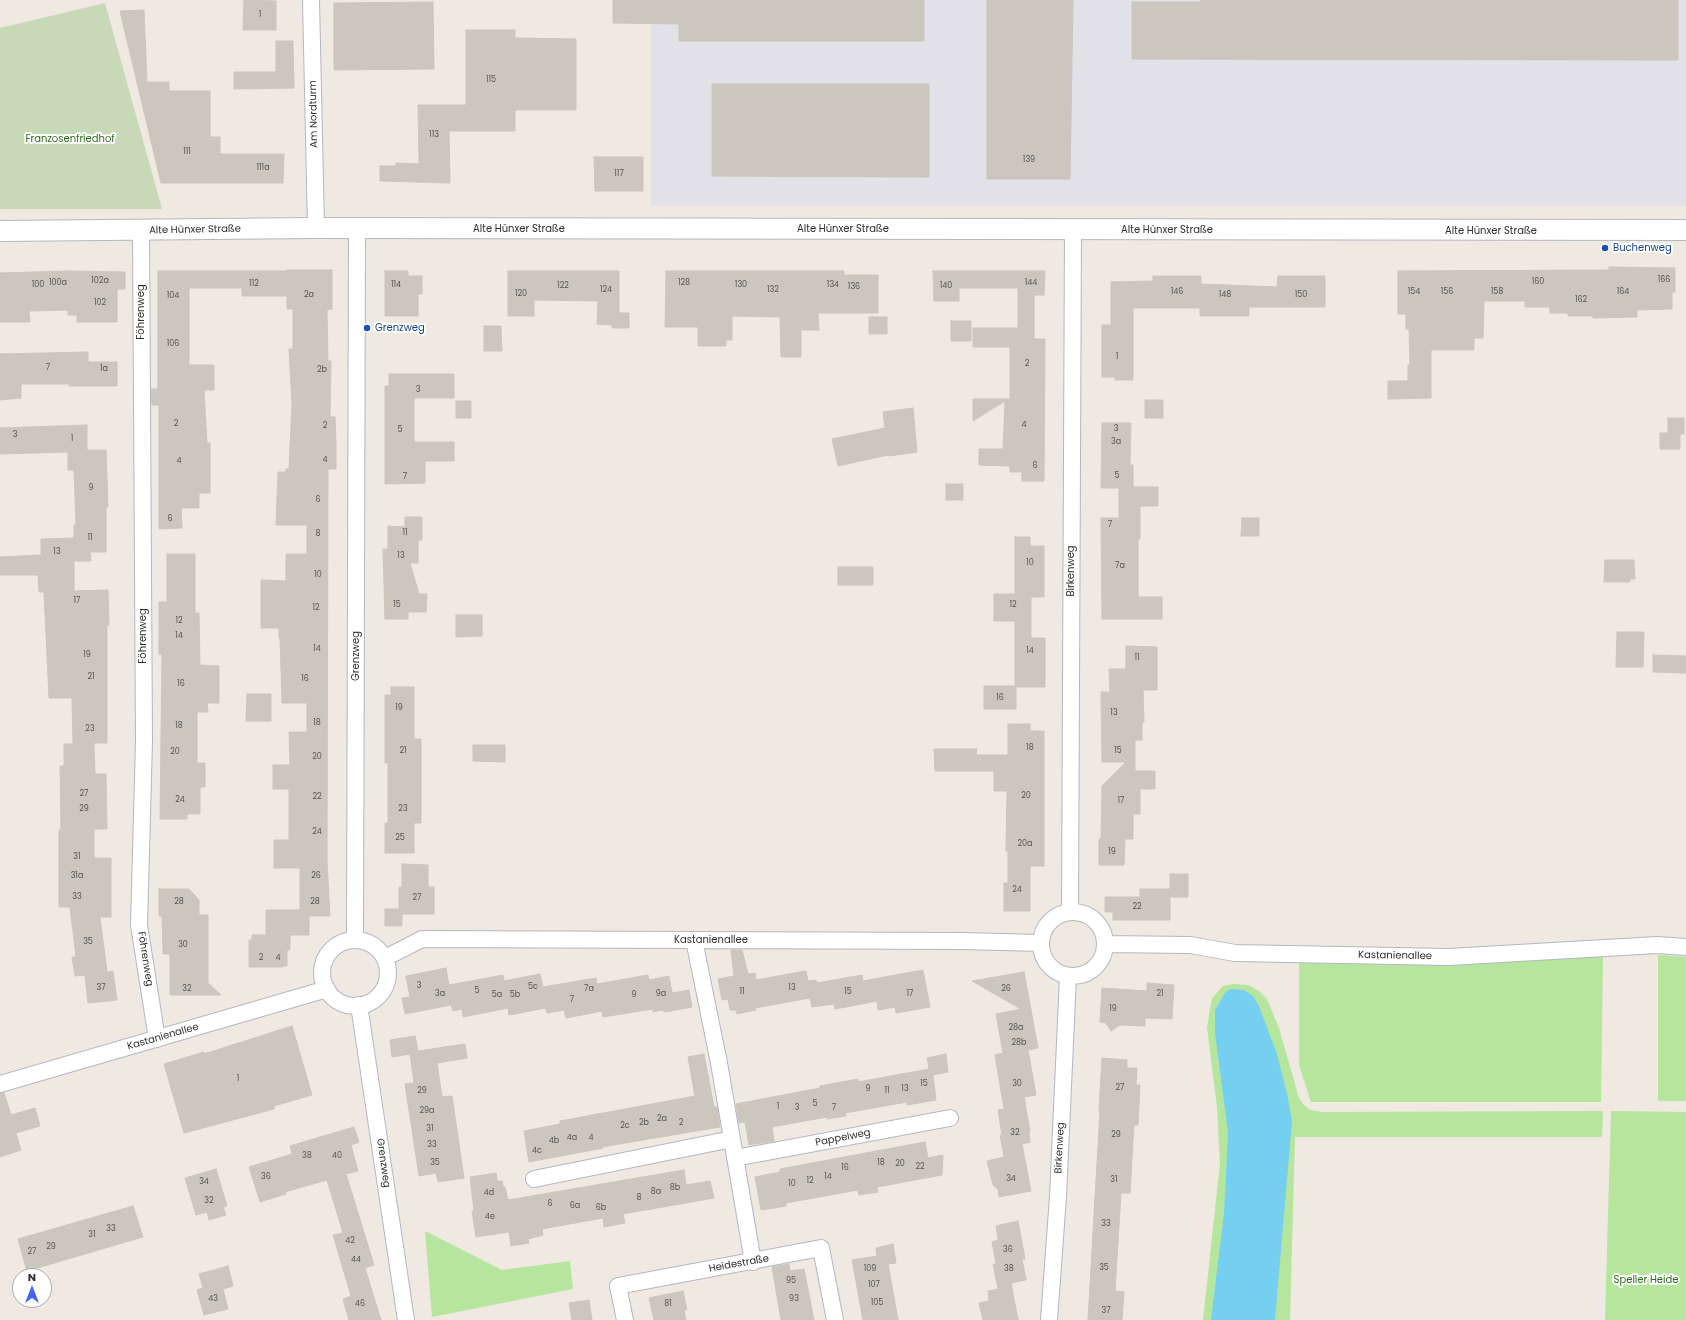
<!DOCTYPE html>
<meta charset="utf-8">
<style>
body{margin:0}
#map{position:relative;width:1686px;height:1320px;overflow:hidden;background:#efe9e1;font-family:Poppins,sans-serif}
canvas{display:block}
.north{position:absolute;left:12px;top:1268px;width:40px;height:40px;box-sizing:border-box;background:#fff;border:1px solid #ababab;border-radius:50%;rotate:0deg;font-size:11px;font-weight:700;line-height:16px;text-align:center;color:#2e2e2e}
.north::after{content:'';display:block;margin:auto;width:14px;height:18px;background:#4264fb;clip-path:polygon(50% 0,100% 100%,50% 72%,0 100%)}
</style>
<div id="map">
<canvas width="1686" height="1320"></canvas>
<div class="north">N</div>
</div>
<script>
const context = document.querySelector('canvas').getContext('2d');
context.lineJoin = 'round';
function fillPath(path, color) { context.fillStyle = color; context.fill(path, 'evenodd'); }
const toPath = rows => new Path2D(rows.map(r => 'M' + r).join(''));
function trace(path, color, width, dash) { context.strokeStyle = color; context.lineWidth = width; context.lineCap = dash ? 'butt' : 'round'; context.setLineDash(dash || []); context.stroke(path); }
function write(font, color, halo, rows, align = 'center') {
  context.font = font + ' Poppins,sans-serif'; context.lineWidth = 4; context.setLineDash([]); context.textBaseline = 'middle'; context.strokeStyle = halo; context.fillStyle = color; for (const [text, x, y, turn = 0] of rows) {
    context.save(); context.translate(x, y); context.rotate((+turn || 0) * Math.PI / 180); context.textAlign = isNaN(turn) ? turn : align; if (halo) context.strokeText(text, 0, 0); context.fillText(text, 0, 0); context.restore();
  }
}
fillPath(toPath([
 [651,0,1686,0,1686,206,651,206]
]), '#e3e1e8');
fillPath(toPath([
 [1658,955,1686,957,1686,1101,1658,1101],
 [1603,956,1601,1102,1311,1102,1299,1065,1299,963,1449,965],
 [1233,984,1248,985,1259,991,1267,999,1279,1028,1299,1098,1303,1104,1310,1110,1323,1112,1603,1111,1602,1137,1295,1137,1290,1320,1203,1320,1220,1163,1217,1107,1207,1027,1212,998,1223,986],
 [1611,1111,1686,1112,1686,1320,1605,1320],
 [425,1231,502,1270,570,1261,573,1289,432,1317]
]), '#b6e59e');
fillPath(toPath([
 [105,3,162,209,0,209,0,28]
]), '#c8d9b8');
fillPath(toPath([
 [1230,989,1244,990,1253,996,1258,1004,1277,1054,1288,1098,1292,1121,1275,1320,1211,1320,1224,1214,1228,1133,1215,1033,1215,1010,1225,993]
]), '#75cff0');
const building = toPath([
 [244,0,276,1,276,30,243,30,244,0],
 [613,0,924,0,924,41,679,41,679,24,613,23,613,0],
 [987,0,1073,0,1070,179,987,179,987,0],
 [1201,0,1678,0,1678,60,1132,59,1132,2,1201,2,1201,0],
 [433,2,434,69,334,70,334,3,433,2],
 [144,10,147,82,169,82,169,91,210,91,210,137,220,137,220,154,284,154,283,183,161,183,120,11,144,10],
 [466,30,515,30,515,38,576,39,576,110,515,110,515,131,449,131,450,183,380,181,380,166,396,166,396,163,419,164,418,105,466,105,466,30],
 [276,41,293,41,294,88,234,89,234,72,276,72,276,41],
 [712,84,929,84,929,177,712,176,712,84],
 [594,157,643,157,643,191,595,191,594,157],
 [1609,267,1675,268,1675,292,1672,292,1672,309,1637,310,1637,317,1593,318,1593,316,1568,316,1568,313,1550,313,1550,307,1525,307,1525,301,1484,301,1483,338,1474,338,1474,350,1431,350,1431,398,1388,399,1388,381,1408,381,1408,365,1410,365,1409,329,1406,329,1406,314,1398,314,1398,271,1609,270,1609,267],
 [287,270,332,270,332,309,327,310,328,361,331,361,330,417,335,417,336,443,336,469,328,469,327,862,330,916,309,916,309,935,290,935,290,950,287,950,287,966,283,966,283,967,249,967,249,940,252,940,252,935,266,935,266,910,300,910,300,868,274,868,274,840,289,840,289,789,273,789,273,765,290,765,289,732,307,732,307,703,282,703,280,638,279,638,279,628,261,628,261,580,286,581,286,554,307,554,307,525,276,525,278,472,286,472,286,469,289,469,292,404,289,349,293,349,293,309,287,309,287,296,242,296,242,288,189,288,189,365,214,365,214,390,204,390,207,443,210,443,210,493,199,493,199,508,181,508,182,528,159,529,159,405,152,405,151,389,158,389,158,271,287,271,287,270],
 [68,271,125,272,125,289,117,289,117,322,77,322,77,315,68,315,68,310,29,311,30,322,0,322,0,273,68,271],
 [385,271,408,271,408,276,422,276,422,294,418,294,418,316,385,316,385,271],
 [508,271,619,271,619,313,629,313,629,328,612,328,612,325,597,324,598,301,534,300,534,316,508,316,508,271],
 [666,271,844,271,844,275,878,275,878,313,818,313,819,330,801,330,801,357,781,357,780,317,732,316,732,340,726,340,726,346,698,346,698,327,665,327,666,271],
 [933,271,1045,271,1044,295,1034,295,1034,339,1045,339,1044,481,1022,481,1022,472,1010,472,1010,466,979,465,979,449,1003,449,1005,401,973,421,973,399,1010,399,1010,347,973,347,973,328,1018,328,1018,288,959,288,959,301,934,301,933,271],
 [1153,276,1201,276,1201,284,1277,287,1278,276,1325,276,1325,307,1249,307,1249,316,1200,316,1200,308,1133,308,1133,380,1115,380,1115,377,1102,377,1102,325,1111,325,1111,282,1153,281,1153,276],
 [869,317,887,317,887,334,869,334,869,317],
 [951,321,971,321,971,341,951,341,951,321],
 [484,326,501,326,502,351,484,351,484,326],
 [88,352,88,362,117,362,117,386,69,386,69,384,21,384,21,398,0,400,0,354,88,352],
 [389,374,454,374,454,398,414,398,414,442,454,442,454,461,425,461,425,483,385,484,385,386,389,386,389,374],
 [1145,400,1163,400,1163,418,1145,418,1145,400],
 [456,401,471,401,471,418,456,418,456,401],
 [913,408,917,452,889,456,888,455,838,466,832,439,885,428,883,412,913,408],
 [1668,418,1684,418,1684,434,1680,434,1680,449,1660,449,1660,433,1668,433,1668,418],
 [1102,423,1131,423,1130,465,1133,465,1133,487,1158,487,1158,506,1140,506,1140,539,1138,539,1138,597,1162,597,1162,619,1102,619,1101,518,1119,518,1119,488,1101,488,1102,423],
 [87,425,87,450,106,450,108,507,106,507,106,552,90,552,91,561,74,561,74,591,108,590,109,625,107,625,107,743,94,743,95,774,106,774,107,829,94,829,94,858,111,858,111,917,100,917,107,972,113,971,117,1000,88,1003,85,975,75,976,72,957,76,957,70,907,59,907,59,830,61,830,60,766,64,766,64,744,73,744,72,698,49,698,44,592,39,592,38,575,0,575,0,557,41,555,41,539,74,538,74,525,76,525,74,470,68,470,68,452,0,454,0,428,87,425],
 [946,484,963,484,963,500,946,500,946,484],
 [405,517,422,517,422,540,418,540,418,563,410,563,419,594,427,594,426,612,408,612,408,619,385,619,383,549,388,549,388,526,405,527,405,517],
 [1242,518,1259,518,1259,536,1241,536,1242,518],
 [1015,537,1030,537,1030,546,1044,546,1044,597,1031,597,1031,638,1045,638,1045,687,1016,687,1016,709,984,709,984,686,1015,686,1015,621,994,621,994,594,1015,594,1015,537],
 [167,554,195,554,195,613,199,613,200,665,219,666,219,703,207,703,208,712,197,712,197,763,205,763,205,787,200,787,200,814,187,814,187,819,160,819,162,654,159,654,159,602,167,602,167,554],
 [1605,560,1634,560,1635,579,1630,579,1630,582,1604,582,1605,560],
 [838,567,873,567,873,585,838,585,838,567],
 [456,615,482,615,482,636,456,637,456,615],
 [1617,632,1644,632,1643,667,1616,667,1617,632],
 [1126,646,1157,647,1157,690,1143,690,1144,722,1142,722,1142,740,1135,740,1135,771,1155,771,1155,789,1140,789,1140,814,1133,814,1133,839,1125,839,1124,865,1099,865,1099,839,1101,839,1102,786,1126,762,1102,762,1101,692,1110,692,1109,669,1126,669,1126,646],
 [1653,655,1686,656,1686,673,1653,672,1653,655],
 [391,687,414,687,414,739,421,739,421,823,414,823,414,853,385,853,385,823,388,823,388,763,385,763,385,695,391,695,391,687],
 [247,694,271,694,271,721,246,721,247,694],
 [1008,724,1030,724,1030,731,1044,731,1044,866,1030,866,1030,911,1004,911,1004,883,1008,883,1008,851,1006,851,1007,791,994,791,994,771,935,771,934,749,977,749,976,755,1008,755,1008,724],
 [473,745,505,745,505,762,473,761,473,745],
 [402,864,428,865,428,887,434,887,434,914,402,914,402,926,385,926,385,909,399,909,399,887,402,887,402,864],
 [1170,874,1188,874,1188,897,1170,897,1170,920,1113,920,1113,912,1105,912,1105,897,1140,897,1140,889,1170,889,1170,874],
 [159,889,189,889,199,900,199,915,208,915,208,983,221,995,170,995,170,954,163,954,162,916,159,916,159,889],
 [731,950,742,950,748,974,755,973,756,980,806,971,808,981,816,980,817,983,862,975,863,981,923,970,930,1007,896,1013,895,1007,878,1010,877,1001,835,1009,834,1004,812,1007,810,998,755,1008,756,1010,737,1014,736,1010,730,1010,728,999,722,1000,718,979,734,976,731,950],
 [446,968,449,985,503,975,504,981,540,974,543,987,596,978,597,984,648,975,649,980,669,976,672,993,689,990,692,1007,665,1012,662,1010,653,1012,653,1009,603,1017,602,1011,566,1018,564,1010,547,1013,546,1008,509,1015,508,1008,463,1017,462,1009,453,1011,451,1005,405,1014,402,998,410,997,406,976,446,968],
 [1024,972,1038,1048,1028,1050,1036,1095,1024,1097,1030,1131,1029,1132,1030,1142,1022,1144,1031,1191,999,1197,998,1189,993,1185,987,1161,1004,1157,1000,1135,1002,1135,998,1110,1004,1109,995,1055,1003,1053,996,1014,1021,1009,972,981,1024,972],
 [1147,983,1174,985,1172,1019,1145,1018,1145,1026,1120,1025,1111,1031,1106,1023,1100,1022,1102,988,1147,991,1147,983],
 [292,1026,312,1095,274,1106,274,1109,184,1133,164,1064,204,1052,204,1054,292,1026],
 [415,1036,418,1051,465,1044,467,1058,437,1063,442,1097,452,1096,464,1178,438,1182,436,1173,419,1176,405,1084,414,1083,410,1054,392,1057,390,1040,415,1036],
 [704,1054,714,1107,717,1107,720,1127,602,1147,603,1148,529,1162,524,1131,560,1124,560,1121,695,1096,688,1057,704,1054],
 [946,1054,948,1072,933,1075,936,1100,907,1105,907,1102,845,1113,846,1116,827,1119,827,1117,772,1127,774,1141,749,1145,745,1122,739,1123,736,1104,820,1088,820,1086,858,1079,858,1082,929,1069,927,1058,946,1054],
 [1102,1058,1127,1060,1127,1068,1137,1068,1136,1085,1140,1085,1138,1125,1134,1125,1130,1193,1121,1193,1115,1291,1124,1292,1122,1320,1088,1320,1100,1111,1099,1111,1102,1058],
 [4,1093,11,1115,35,1108,40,1126,16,1133,21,1150,0,1157,0,1094,4,1093],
 [354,1127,359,1142,351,1145,358,1171,346,1174,374,1265,365,1268,381,1320,349,1320,343,1299,351,1296,333,1235,343,1233,327,1180,285,1192,286,1194,260,1202,249,1167,292,1154,290,1146,354,1127],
 [925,1142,928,1158,943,1155,942,1175,877,1187,878,1192,859,1195,858,1190,786,1203,786,1206,761,1210,755,1177,780,1172,780,1169,925,1142],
 [216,1169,227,1206,223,1207,226,1215,209,1220,207,1212,196,1215,185,1178,216,1169],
 [684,1170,686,1185,710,1181,714,1198,623,1214,625,1223,604,1227,603,1218,542,1229,543,1235,528,1239,529,1243,511,1246,509,1232,476,1237,472,1211,474,1211,470,1177,496,1173,497,1181,502,1181,503,1187,505,1187,508,1200,684,1170],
 [133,1206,143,1237,27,1271,18,1239,133,1206],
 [1018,1221,1025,1259,1022,1259,1026,1280,1011,1283,1018,1320,983,1320,979,1303,989,1301,988,1291,998,1289,993,1264,996,1264,992,1242,998,1240,996,1226,1018,1221],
 [893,1244,896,1263,888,1264,898,1320,863,1320,852,1260,877,1256,876,1248,893,1244],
 [789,1264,790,1271,804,1269,814,1320,781,1320,772,1267,789,1264],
 [228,1266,233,1286,223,1289,228,1309,204,1315,197,1290,203,1288,199,1274,228,1266],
 [683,1291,687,1310,684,1310,686,1320,654,1320,649,1298,683,1291],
 [589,1300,592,1320,572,1320,569,1303,589,1300]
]);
fillPath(building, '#cbc7bf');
trace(building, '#cbc5ba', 1);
const minor = toPath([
 [311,0,316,228],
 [141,231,144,741,139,925,157,1039],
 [1070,912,1073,229],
 '1041 944a32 32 0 1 1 64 0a32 32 0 1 1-64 0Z',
 [355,940,357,228],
 [694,940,719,1063,753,1262],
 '322 973a33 33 0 1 1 66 0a33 33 0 1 1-66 0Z',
 [1105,944,1190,945,1235,953,1449,957,1657,945,1686,947],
 [385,958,422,939,962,941,1041,943],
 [359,1005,406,1320],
 [0,1084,327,989],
 [735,1158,950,1118],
 [534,1179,732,1139],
 [625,1320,618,1286,821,1248,835,1320],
 [1049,1320,1058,1197,1068,976]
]);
const tertiary = toPath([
 [0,231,316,228,1686,230]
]);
trace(minor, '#b4b7c1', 18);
trace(tertiary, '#b4b7c1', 22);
trace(minor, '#fff', 16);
trace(tertiary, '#fff', 20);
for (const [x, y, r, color] of [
 [1605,248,4,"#1a4fb4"],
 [367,328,4,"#1a4fb4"]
]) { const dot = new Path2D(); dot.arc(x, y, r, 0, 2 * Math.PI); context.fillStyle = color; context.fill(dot); trace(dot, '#fff', 1.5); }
write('8px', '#555452', null, [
 ["1",260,15],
 ["115",491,80],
 ["113",434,135],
 ["111",187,152],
 ["139",1029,160],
 ["111a",263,168],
 ["117",619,174],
 ["166",1664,280],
 ["102a",100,281],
 ["160",1538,282],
 ["100a",58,283],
 ["128",684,283],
 ["144",1031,283],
 ["112",254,284],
 ["100",38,285],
 ["114",396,285],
 ["130",741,285],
 ["134",833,285],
 ["122",563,286],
 ["140",946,286],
 ["136",854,287],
 ["124",606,290],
 ["132",773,290],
 ["146",1177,292],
 ["154",1414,292],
 ["156",1447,292],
 ["158",1497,292],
 ["164",1623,292],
 ["120",521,294],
 ["2a",309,295],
 ["148",1225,295],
 ["150",1301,295],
 ["104",173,296],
 ["162",1581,300],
 ["102",100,303],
 ["106",173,344],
 ["1",1117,357],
 ["2",1027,364],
 ["7",48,368],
 ["1a",104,369],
 ["2b",322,370],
 ["3",418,390],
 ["2",176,424],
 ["4",1024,425],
 ["2",325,426],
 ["3",1116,429],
 ["5",400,430],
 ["3",15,435],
 ["1",72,439],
 ["3a",1116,442],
 ["4",325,460],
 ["4",179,461],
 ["6",1035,466],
 ["5",1117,476],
 ["7",405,477],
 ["9",91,488],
 ["6",318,500],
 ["6",170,519],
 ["7",1110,525],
 ["11",405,533],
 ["8",318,534],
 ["11",90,538],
 ["13",57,552],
 ["13",401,556],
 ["10",1030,563],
 ["7a",1120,566],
 ["10",318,575],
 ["17",77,601],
 ["15",397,605],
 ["12",1013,605],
 ["12",316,608],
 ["12",179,621],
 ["14",179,636],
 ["14",317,649],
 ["14",1030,651],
 ["19",87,655],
 ["11",1137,658],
 ["21",91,677],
 ["16",305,679],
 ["16",181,684],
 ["16",1000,698],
 ["19",399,708],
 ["13",1114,713],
 ["18",317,723],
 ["18",179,726],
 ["23",90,729],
 ["18",1030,748],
 ["21",403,751],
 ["15",1118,751],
 ["20",175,752],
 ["20",317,757],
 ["27",84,794],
 ["20",1026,796],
 ["22",317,797],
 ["24",180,800],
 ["17",1121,801],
 ["29",84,809],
 ["23",403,809],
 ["24",317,832],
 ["25",400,838],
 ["20a",1025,844],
 ["19",1112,852],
 ["31",77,857],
 ["31a",77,876],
 ["26",316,876],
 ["24",1017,890],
 ["33",77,897],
 ["27",417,898],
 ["28",179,902],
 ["28",315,902],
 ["22",1137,907],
 ["35",88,942],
 ["30",183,945],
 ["2",261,958],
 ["4",278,958],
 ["3",419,986],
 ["5c",533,987],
 ["37",101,988],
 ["13",792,988],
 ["32",187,989],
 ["7a",589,989],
 ["26",1006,989],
 ["5",477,991],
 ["11",742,992],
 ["15",848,992],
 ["3a",440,994],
 ["9a",661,994],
 ["17",910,994],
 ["21",1160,994],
 ["5a",497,995],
 ["5b",515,995],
 ["9",634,995],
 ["7",572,1000],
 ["19",1113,1009],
 ["28a",1016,1028],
 ["28b",1019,1043],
 ["1",238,1079],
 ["15",924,1084],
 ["30",1017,1084],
 ["27",1120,1088],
 ["9",868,1089],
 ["13",905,1089],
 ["29",422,1091],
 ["11",887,1091],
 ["5",815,1104],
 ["1",778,1107],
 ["3",797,1108],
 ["7",834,1108],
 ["29a",427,1111],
 ["2a",662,1119],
 ["2b",644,1123],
 ["2",681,1123],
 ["2c",625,1126],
 ["31",430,1129],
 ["32",1015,1133],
 ["29",1116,1135],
 ["4a",572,1138],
 ["4",591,1138],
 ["4b",554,1141],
 ["33",432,1145],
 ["4c",537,1151],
 ["38",307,1156],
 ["40",337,1156],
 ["35",435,1163],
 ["18",881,1163],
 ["20",900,1164],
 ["22",920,1167],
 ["16",845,1168],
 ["36",266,1177],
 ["14",828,1177],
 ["34",1011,1179],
 ["31",1114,1180],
 ["12",810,1181],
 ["34",204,1182],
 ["10",792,1184],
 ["8b",675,1188],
 ["8a",656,1192],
 ["4d",489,1193],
 ["8",639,1198],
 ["32",209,1201],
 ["6",550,1204],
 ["6a",575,1206],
 ["6b",601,1208],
 ["4e",490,1217],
 ["33",1106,1224],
 ["33",111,1229],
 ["31",92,1235],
 ["42",350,1241],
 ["29",51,1247],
 ["36",1008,1250],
 ["27",32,1252],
 ["44",356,1260],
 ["35",1104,1268],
 ["109",870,1269],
 ["38",1009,1269],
 ["95",791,1281],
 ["107",874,1285],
 ["43",213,1299],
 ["93",794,1299],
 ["105",877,1303],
 ["46",360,1304],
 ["81",668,1304],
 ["37",1106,1311]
]);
write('10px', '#2e2e2e', '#fff', [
 ["Am Nordturm",314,114,-91],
 ["Alte Hünxer Straße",519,229],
 ["Alte Hünxer Straße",843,229],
 ["Alte Hünxer Straße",195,230,-1],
 ["Alte Hünxer Straße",1167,230],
 ["Alte Hünxer Straße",1491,231],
 ["Föhrenweg",141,312,-90],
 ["Birkenweg",1071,571,-90],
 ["Föhrenweg",143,636,-90],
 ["Grenzweg",356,656,-90],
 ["Kastanienallee",711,940],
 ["Kastanienallee",1395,956,1],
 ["Föhrenweg",145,959,81],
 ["Kastanienallee",163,1037,-16],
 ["Pappelweg",843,1138,-11],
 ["Birkenweg",1060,1148,-87],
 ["Grenzweg",383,1163,82],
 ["Heidestraße",739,1264,-10]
]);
write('10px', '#2c6e1b', '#fff', [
 ["Franzosenfriedhof",70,139],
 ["Speller Heide",1646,1280]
]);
write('10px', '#164399', '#fff', [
 ["Buchenweg",1613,248],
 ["Grenzweg",375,328]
], 'left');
</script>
